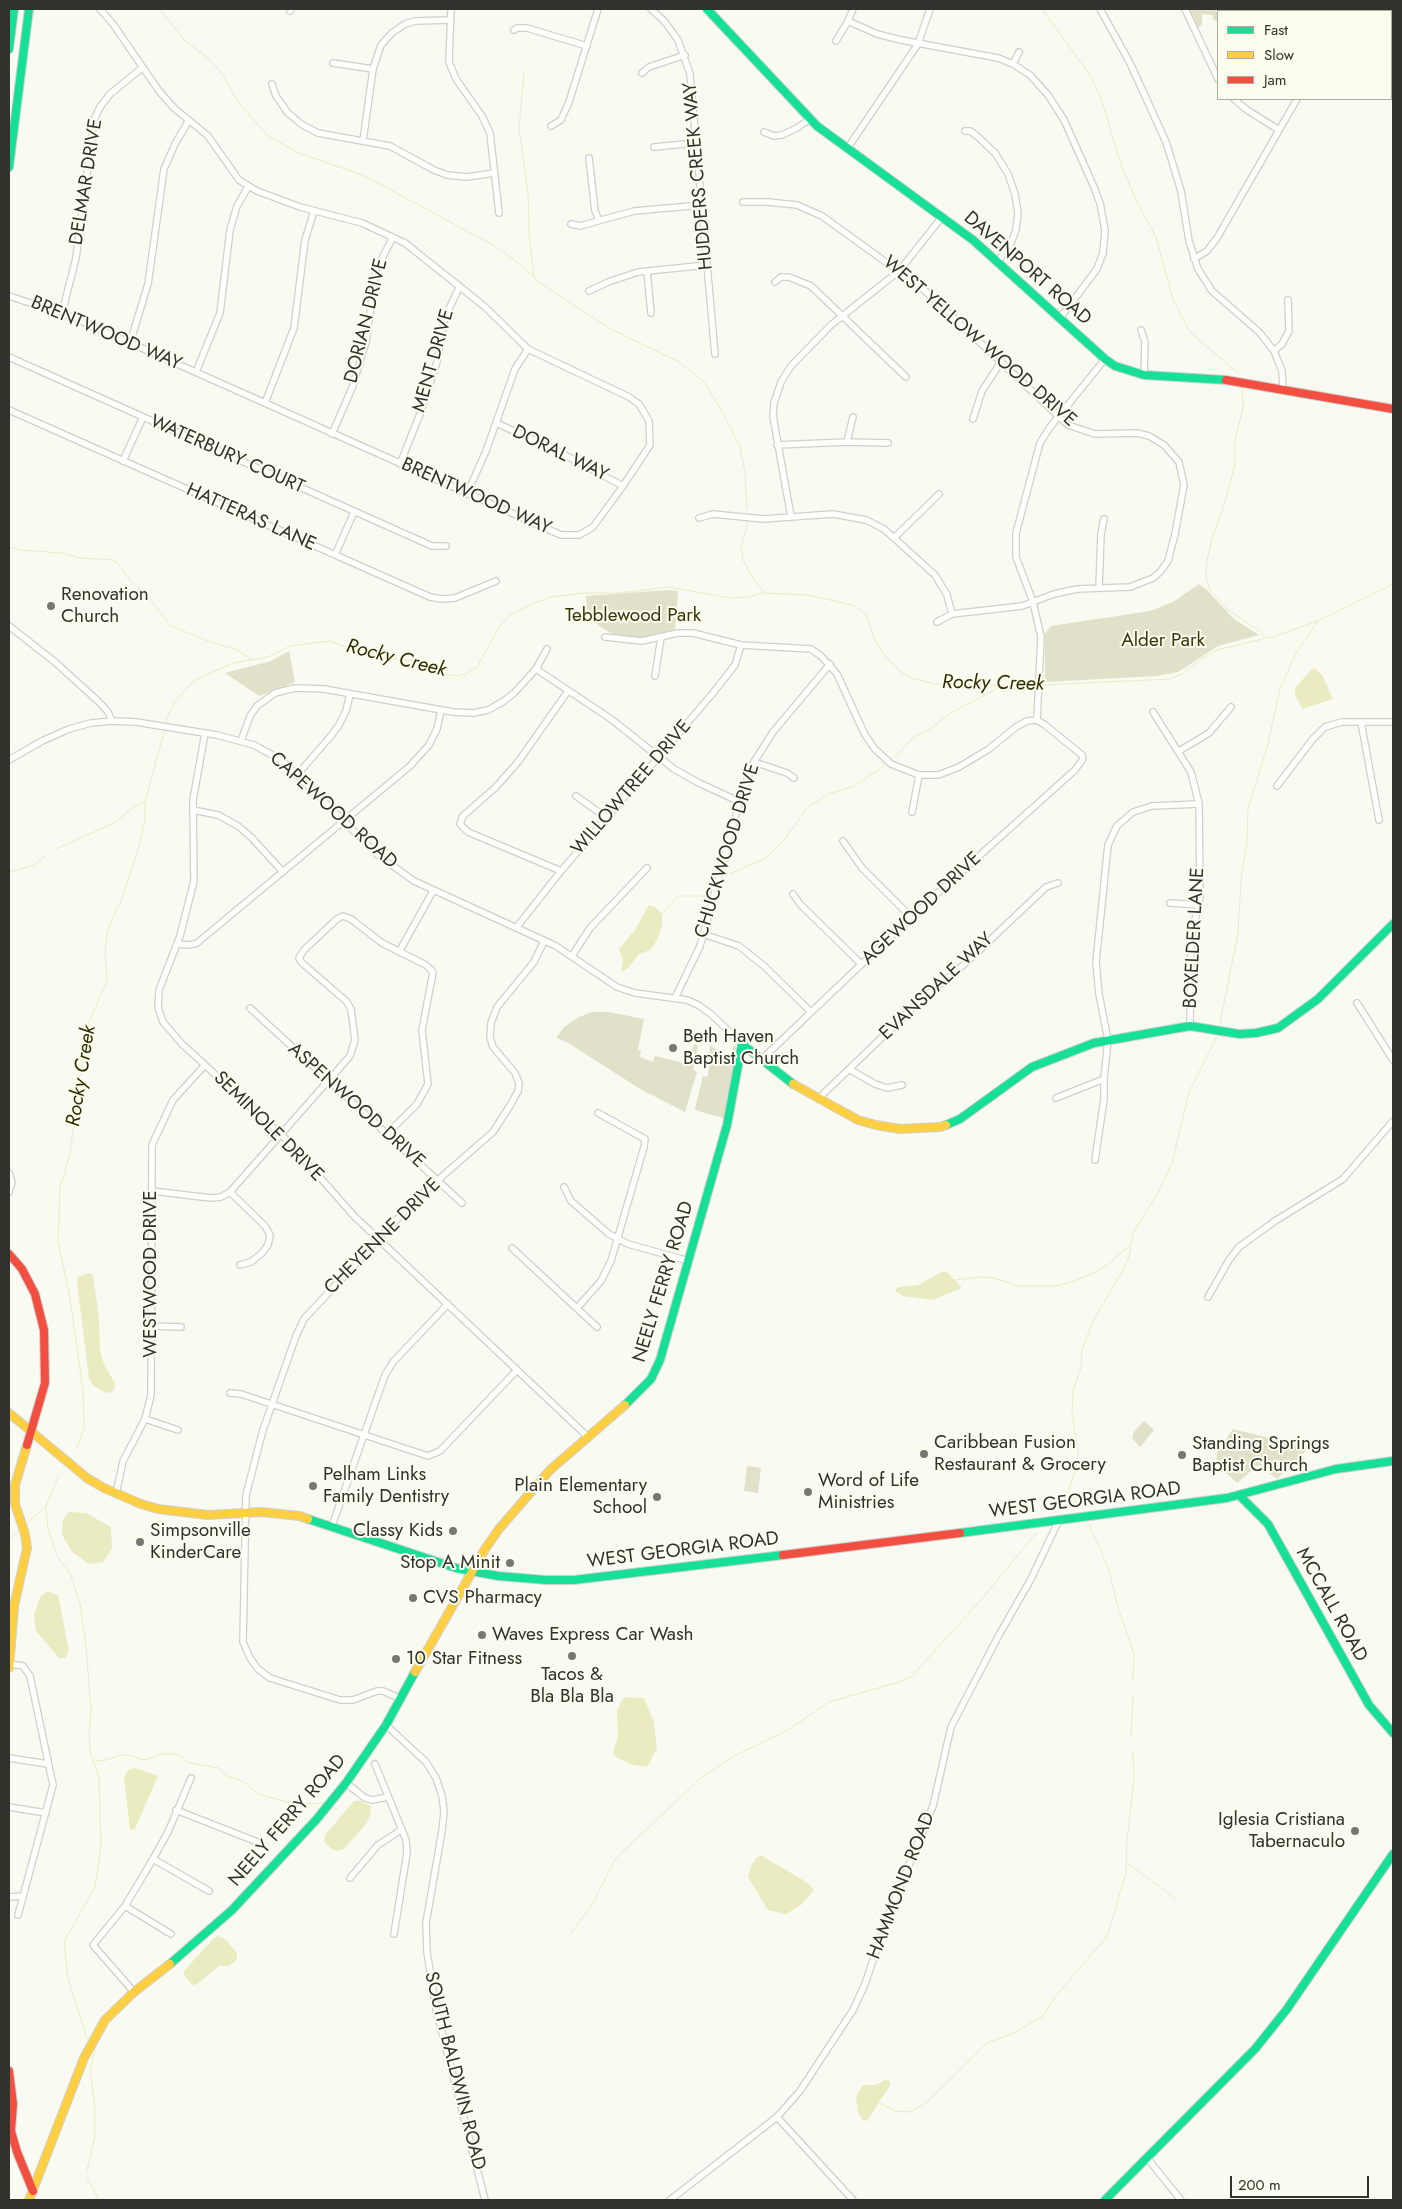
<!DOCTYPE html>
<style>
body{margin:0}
#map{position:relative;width:1402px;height:2209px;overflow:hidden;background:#f9faf2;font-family:Jost,sans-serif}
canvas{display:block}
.frame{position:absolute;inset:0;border:10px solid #32322d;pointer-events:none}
.legend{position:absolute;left:1217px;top:10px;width:175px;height:90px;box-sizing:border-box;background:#fcfdef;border:1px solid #abaca1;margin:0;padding:6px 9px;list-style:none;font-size:15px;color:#32322d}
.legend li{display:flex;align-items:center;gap:10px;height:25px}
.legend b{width:25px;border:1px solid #abaca1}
.scale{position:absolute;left:1230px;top:2176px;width:139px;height:22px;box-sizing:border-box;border:2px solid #32322d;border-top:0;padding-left:6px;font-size:15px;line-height:18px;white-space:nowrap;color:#32322d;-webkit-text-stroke:4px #fcfdef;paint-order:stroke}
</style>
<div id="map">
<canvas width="1402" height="2209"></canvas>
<div class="frame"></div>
<ul class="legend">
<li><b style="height:6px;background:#16e098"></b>Fast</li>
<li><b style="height:6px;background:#ffcf43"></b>Slow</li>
<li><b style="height:6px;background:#f24e42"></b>Jam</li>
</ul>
<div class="scale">200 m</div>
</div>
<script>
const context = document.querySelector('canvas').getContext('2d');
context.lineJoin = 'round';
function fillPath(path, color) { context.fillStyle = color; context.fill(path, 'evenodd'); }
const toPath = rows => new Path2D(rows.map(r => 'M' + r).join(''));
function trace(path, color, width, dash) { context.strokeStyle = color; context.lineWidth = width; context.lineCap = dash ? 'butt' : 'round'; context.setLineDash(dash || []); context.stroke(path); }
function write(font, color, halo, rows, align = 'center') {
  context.font = font + ' Jost,sans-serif'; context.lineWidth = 4; context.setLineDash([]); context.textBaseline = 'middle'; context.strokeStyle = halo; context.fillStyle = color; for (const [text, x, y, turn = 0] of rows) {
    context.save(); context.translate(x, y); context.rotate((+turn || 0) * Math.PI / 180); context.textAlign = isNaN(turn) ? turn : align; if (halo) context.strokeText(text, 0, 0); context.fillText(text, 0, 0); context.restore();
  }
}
fillPath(toPath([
 [1189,9,1217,9,1215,12,1218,11,1218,23,1213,19,1213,15,1202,14,1202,24,1199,27,1195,26,1193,22,1195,18,1191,17],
 [1199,584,1207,590,1234,619,1259,635,1218,646,1178,672,1157,676,1045,682,1045,634,1051,626,1150,611,1173,602],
 [668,590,678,591,675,629,653,636,630,639,618,637,599,626,587,609,586,596],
 [289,651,295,682,259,696,225,673,271,661],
 [592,1012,609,1012,644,1019,638,1050,641,1051,640,1057,653,1062,655,1056,688,1064,694,1044,698,1046,693,1070,697,1072,685,1112,640,1089,567,1042,556,1038,564,1027,579,1017],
 [710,1045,719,1052,731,1055,734,1045,737,1049,724,1118,698,1111,695,1109,703,1076,707,1077,712,1056,709,1054],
 [1144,1421,1154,1430,1140,1447,1132,1438,1134,1432],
 [1233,1429,1306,1447,1306,1451,1277,1479,1258,1465,1237,1483,1216,1464,1217,1452],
 [747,1466,761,1468,758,1493,744,1491]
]), '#e1e1c9');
fillPath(toPath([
 [1312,669,1316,669,1322,675,1333,699,1302,709,1295,694,1295,688],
 [649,905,655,907,662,914,662,926,657,940,650,950,639,954,628,968,621,972,623,960,619,949,635,930],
 [944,1271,948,1273,962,1288,932,1300,903,1296,895,1291,898,1287,918,1285],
 [89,1273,93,1275,99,1319,100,1350,103,1362,115,1384,114,1390,108,1393,104,1392,93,1385,89,1378,77,1282,78,1277],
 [69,1512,86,1513,111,1527,112,1549,103,1562,89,1564,72,1552,62,1535,63,1520],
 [47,1591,58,1595,69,1651,65,1658,59,1658,36,1631,34,1615,40,1597],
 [626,1697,644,1698,654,1722,657,1748,647,1767,630,1764,616,1757,613,1753,618,1736,617,1711,622,1700],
 [135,1768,158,1776,135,1829,130,1830,124,1778,128,1770],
 [354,1801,361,1801,371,1806,370,1815,366,1824,344,1849,338,1851,331,1849,324,1841,325,1835],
 [762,1856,808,1883,814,1890,801,1905,786,1914,768,1910,748,1877,752,1864,757,1857],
 [218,1936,226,1940,237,1953,237,1959,229,1966,219,1966,197,1984,192,1985,184,1975,184,1971,213,1939],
 [885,2080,891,2081,889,2087,867,2121,862,2120,858,2112,856,2097,863,2085,876,2085]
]), '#eaebc1');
trace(toPath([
 [160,9,184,40,208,58,221,72,238,102,268,136,299,153,365,176,491,244,512,258,534,277,537,281,609,328,679,362,698,377,705,383,724,415,740,447,745,472,747,508],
 [1042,9,1090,75,1101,98,1121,165,1139,206,1156,237,1173,299,1187,327,1192,334,1238,373],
 [524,72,519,129,528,192,529,234,534,277],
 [1242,388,1243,408,1235,439,1235,464,1223,509,1212,538,1207,560,1206,576,1209,588,1227,609,1258,630,1265,637],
 [747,525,741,548,743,560,751,575,764,593],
 [9,547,20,550,63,553,80,558,112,560,117,562,128,578,149,598,171,626,208,641,237,650,253,660],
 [1041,685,1170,679,1184,673,1200,660,1217,650,1275,636,1318,621,1393,584],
 [166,724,167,717,175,701,195,680,233,663,268,657,290,646,329,641,372,656,412,661,442,674,457,676,466,674,477,667,500,626,511,614,535,603,550,597,585,593,619,593,669,587,731,598,748,597,764,593,809,595,855,606,866,615,875,640,882,652,898,670,911,678,934,684,1037,686],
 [894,758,915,736,930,729,952,712,995,690,1000,685],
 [56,849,114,823,135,806,145,802],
 [9,872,34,865,45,856],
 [730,874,766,858,785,839,807,808,828,794,854,786,884,766],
 [662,914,678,896,706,896],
 [1220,1023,1238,933,1241,880,1247,841,1248,808,1267,748,1280,689,1295,655,1317,622],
 [955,1280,979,1277,994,1278,1018,1286,1055,1286,1075,1281,1097,1271,1108,1264,1129,1246],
 [77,1447,84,1428,83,1391,70,1298,58,1241,60,1187,70,1155,79,1078,86,1047,87,1027,107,981,105,954,107,933,112,919,121,901,139,846,145,820,145,802,165,728],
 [1069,1493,1085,1511],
 [46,1506,48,1529,57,1556,71,1575,80,1604,86,1646,91,1710,89,1733,90,1752,99,1778,101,1847,95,1887,64,1942,68,1978,87,2039],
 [1043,1512,1068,1492,1076,1468,1078,1452,1072,1413,1073,1391,1081,1367,1082,1350,1093,1321,1123,1270,1129,1256,1133,1233,1159,1191,1172,1163,1189,1092,1217,1036],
 [26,1524,46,1506,58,1478],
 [1089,1524,1109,1570,1118,1608,1134,1654,1133,1681],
 [9,1540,21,1529],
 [1131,1736,1133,1697],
 [94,1760,103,1761,121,1755,128,1755,145,1760,162,1754,174,1754,181,1756,189,1763,219,1768,226,1776,243,1781,258,1794,294,1804,324,1803],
 [332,1807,337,1809],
 [1127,1863,1175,1898],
 [571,1933,592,1905,616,1858,703,1776,738,1754,788,1730,829,1702,899,1682,912,1676,980,1601,1037,1532],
 [880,2103,895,2111,911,2112,928,2101,987,2043,1014,2033,1043,2016,1055,1997,1104,1940,1108,1934,1126,1872,1127,1840,1134,1779,1133,1750],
 [87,2170,95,2137,95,2108,90,2069,95,2051],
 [87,2177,99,2200]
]), '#eaebc1', 1);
const street = toPath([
 [451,9,449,62,456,79,482,116,490,133,499,213],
 [651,9,665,22,678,40,690,74,715,354],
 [1100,9,1130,63,1166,142,1181,191,1189,241,1198,269,1212,291,1259,332,1274,351,1282,371,1283,389],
 [1185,9,1218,79],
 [1267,9,1268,11],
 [290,11,291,9],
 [1345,11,1346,9],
 [848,21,877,34,901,40,998,58,1013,64,1030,75,1048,95,1064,120,1094,187,1100,203,1105,230,1103,253,1097,269,1060,318],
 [514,30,517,28,527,28,587,46],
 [836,41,848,21,853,9],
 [333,63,373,69],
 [1013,64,1019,52],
 [642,73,649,67,685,55],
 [272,84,276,96,288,113,301,124,318,133,390,146,434,170,447,175,467,177,494,173],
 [1234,99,1247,110,1279,130],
 [551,126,561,120,569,102,598,9],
 [965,131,970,131,977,136,995,153,1008,174,1015,194,1018,213,1016,230,1010,245,998,261],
 [764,132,774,136,782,135,797,128,810,119],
 [363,141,373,69,381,45,392,33,405,24,415,21,450,20],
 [654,147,696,143],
 [847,149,918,44,930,9],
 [589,158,595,211,599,220],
 [743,202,768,202,797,205,822,216,923,289,1068,425,1095,434,1137,433,1149,436,1164,445,1179,462,1184,485,1175,534,1168,561,1160,572,1153,578,1130,587,1077,589,1054,594,1022,606,952,614,937,622],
 [571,224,580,226,634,211,702,205],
 [1194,259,1207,251,1217,238,1297,99],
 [647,271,651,313],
 [775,282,781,277,789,277,811,286,906,377],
 [589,291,608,282,638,272,707,265],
 [9,296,72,317,561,535,579,535,593,527,623,486,650,445,649,421,639,404,629,397,528,349,484,306,405,243,362,223,300,207,257,191,239,180,208,136,174,108,159,91,113,24,100,9],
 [62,313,76,258,94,120,100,107,110,94,142,68],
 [1141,330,1145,342,1144,375],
 [130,343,148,284,164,169,175,144,189,120],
 [1274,351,1282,344,1289,331,1288,300],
 [9,357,432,546,446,546],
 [196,372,220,313,230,230,237,206,248,187],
 [265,403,294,328,305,240,314,211],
 [9,410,430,597,442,599,455,598,496,581],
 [973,419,982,391,1001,362],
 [496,423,550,447,623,486],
 [332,434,352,388,366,342,376,270,393,237],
 [847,442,853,417],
 [777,445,847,442,888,443],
 [123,461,143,417],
 [400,464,420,414,437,362,445,317,459,288],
 [467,494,486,451,515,369,528,349],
 [791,517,773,416,774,403,781,382,791,366,831,325,899,271,942,217],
 [699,518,713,514,763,519,833,514,866,520,884,529,935,575,947,595,952,614],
 [894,538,939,494],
 [335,555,354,512],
 [1099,588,1101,534,1104,519],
 [9,626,55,662,99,702,108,712,112,721],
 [605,637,642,641,678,633,693,633,741,645,811,649,821,656,837,674,864,733,874,748,891,764,919,775,938,775,959,767,989,749,1016,727,1027,721,1037,720,1045,725,1082,755,1083,759,1075,770,911,917,761,1060],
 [536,669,611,719,674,769,699,783,740,802],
 [655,676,661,637],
 [1153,712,1191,772,1199,804,1200,897,1191,938,1190,1026],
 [1037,720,1041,637,1033,602,1016,557,1016,533,1040,443,1050,427,1105,359],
 [1361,722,1379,820],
 [205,733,193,800,194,881,180,936,159,990,158,1007,163,1022,182,1044,288,1141,354,1216,588,1437],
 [241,741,250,716,257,706,275,693,295,688,324,689,453,712,473,713,488,710,504,701,514,693,536,669,547,649],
 [1179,751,1209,733,1231,707],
 [9,760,42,741,69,729,91,723,112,721,136,722,217,735,254,745,283,761,378,855,414,881,556,946,617,987,635,993,687,1000,698,1005,711,1014,742,1044],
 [754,762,787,773,794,778],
 [297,775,330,737,339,725,346,711,350,694],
 [1277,786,1312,740,1325,727,1342,722,1393,722],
 [576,796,607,818],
 [193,810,218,815,238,826,251,837,283,872],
 [912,812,919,775],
 [843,841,862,868,911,917],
 [561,871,468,832,460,824,463,816,496,787,518,762,568,691],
 [793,894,800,904,861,964],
 [1170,903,1199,905],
 [516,928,561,871,713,693,735,665,741,645],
 [703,934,739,946,764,966,811,1012],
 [177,944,189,945,197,943,410,766,429,745,437,729,441,710],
 [399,952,433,891],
 [572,956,590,928,647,868],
 [675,998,700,946,743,790,754,762,773,732,830,664],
 [1357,1003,1393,1060],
 [250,1008,462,1203],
 [849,1069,875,1084,887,1088,902,1085],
 [819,1098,922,999,967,962,1046,887,1058,883],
 [1056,1098,1104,1079],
 [1095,1160,1104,1099,1104,1079,1108,1040,1099,994,1096,962,1108,845,1117,826,1133,812,1152,806,1199,804],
 [9,1173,12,1182,9,1192],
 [564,1187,571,1201,609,1234,628,1244,689,1261],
 [152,1191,211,1198,221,1197,230,1192,350,1056,355,1040,351,1009,346,1001,301,962,299,958,304,950,337,919,343,916,351,919,382,943,426,965,433,972,422,1030,428,1084,417,1104,387,1134],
 [230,1192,265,1226,270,1235,268,1245,262,1253,251,1262,240,1265],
 [512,1248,597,1327],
 [1208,1297,1229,1260,1239,1247,1275,1221,1343,1179,1393,1121],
 [577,1308,601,1281,611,1261,644,1147,645,1139,598,1113],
 [151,1326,181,1327],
 [230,1393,241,1394,428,1456,440,1451,517,1370],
 [145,1419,178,1430],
 [116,1494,123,1461,145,1419,151,1395,152,1145,173,1100,205,1065],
 [332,1526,385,1375,393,1362,448,1304],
 [9,1664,23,1666,30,1676,53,1785,18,1915],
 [401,1699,383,1691,377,1691,353,1700,340,1700,270,1678,258,1669,250,1658,243,1642,246,1495,263,1430,296,1336,304,1319,415,1200,493,1132,511,1104,518,1091,519,1083,515,1073,493,1047,490,1037,491,1023,497,1007,534,962,544,941],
 [386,1725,426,1762,436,1778,442,1796,444,1811,442,1831,426,1923,427,1952,436,2009,485,2200],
 [9,1758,48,1764],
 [375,1764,406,1840,407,1853,394,1934],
 [346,1783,365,1798,372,1800,388,1797],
 [9,1807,46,1813],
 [176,1810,260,1843],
 [153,1859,209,1891],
 [350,1878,378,1845,401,1830],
 [9,1897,23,1896],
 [125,1906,171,1934],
 [134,1992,93,1945,125,1906,153,1859,168,1832,191,1778],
 [777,2117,853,2200],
 [1147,2158,1181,2200],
 [670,2200,777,2117,800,2091,853,2010,865,1984,888,1916,933,1806,951,1727,999,1635,1031,1579,1059,1520]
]);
const fast = toPath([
 [707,9,817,126,973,240,1105,359,1115,366,1144,375,1226,380],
 [9,49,14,9],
 [9,167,29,9],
 [946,1125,960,1119,1032,1067,1094,1043,1190,1026,1239,1034,1256,1033,1278,1028,1318,999,1393,924],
 [625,1405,651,1379,660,1360,727,1125,742,1044,793,1084],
 [1239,1495,1268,1524,1369,1705,1393,1733],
 [308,1519,456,1568,498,1576,546,1580,574,1580,783,1555],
 [960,1533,1227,1498,1336,1469,1393,1461],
 [170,1964,232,1910,316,1820,346,1783,386,1725,415,1672],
 [1105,2200,1255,2049,1287,2009,1393,1854]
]);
const slow = toPath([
 [793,1084,858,1120,876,1125,900,1129,940,1127,946,1125],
 [9,1413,87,1478,104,1488,141,1504,158,1509,208,1515,261,1512,300,1516,308,1519],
 [9,1668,14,1606,27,1548,25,1534,15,1504,15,1485,27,1445],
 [415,1672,485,1549,499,1529,550,1470,625,1405],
 [29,2200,84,2058,105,2020,134,1992,170,1964]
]);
const jam = toPath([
 [1226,380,1393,409],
 [9,1254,22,1269,35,1294,44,1330,45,1383,27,1445],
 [783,1555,960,1533],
 [9,2071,13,2104,11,2131,17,2152,33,2191]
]);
trace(street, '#d0d0ca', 8);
trace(fast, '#d0d0ca', 10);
trace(slow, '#d0d0ca', 10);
trace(jam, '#d0d0ca', 10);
trace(street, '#fefefd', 5.5);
trace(fast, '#16e098', 8);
trace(slow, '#ffcf43', 8);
trace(jam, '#f24e42', 8);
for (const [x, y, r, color] of [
 [51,606,5,"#787872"],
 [673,1048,5,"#787872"],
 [924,1454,5,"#787872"],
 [1182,1455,5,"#787872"],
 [313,1486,5,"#787872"],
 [808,1492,5,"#787872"],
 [657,1497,5,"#787872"],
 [453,1531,5,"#787872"],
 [140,1542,5,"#787872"],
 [510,1563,5,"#787872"],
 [413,1598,5,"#787872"],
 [482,1635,5,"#787872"],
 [572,1656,5,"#787872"],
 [396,1659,5,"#787872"],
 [1355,1831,5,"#787872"]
]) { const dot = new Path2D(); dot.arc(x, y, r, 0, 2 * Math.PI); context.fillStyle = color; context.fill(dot); trace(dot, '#fcfdef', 2); }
write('19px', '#32322d', '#fcfdef', [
 ["HUDDERS CREEK WAY",699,176,-95],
 ["DELMAR DRIVE",87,182,-81],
 ["DAVENPORT ROAD",1027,269,41],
 ["DORIAN DRIVE",367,321,-76],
 ["BRENTWOOD WAY",106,334,23],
 ["WEST YELLOW WOOD DRIVE",979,342,41],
 ["MENT DRIVE",434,361,-74],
 ["DORAL WAY",560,454,26],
 ["WATERBURY COURT",227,455,24],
 ["BRENTWOOD WAY",476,497,24],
 ["HATTERAS LANE",251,518,24],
 ["WILLOWTREE DRIVE",632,788,-49],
 ["CAPEWOOD ROAD",333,811,42],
 ["CHUCKWOOD DRIVE",728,851,-73],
 ["AGEWOOD DRIVE",922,909,-43],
 ["BOXELDER LANE",1195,938,-87],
 ["EVANSDALE WAY",937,987,-43],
 ["ASPENWOOD DRIVE",356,1106,42],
 ["SEMINOLE DRIVE",268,1127,45],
 ["CHEYENNE DRIVE",383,1237,-45],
 ["WESTWOOD DRIVE",151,1274,-90],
 ["NEELY FERRY ROAD",664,1282,-73],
 ["WEST GEORGIA ROAD",1085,1501,-7],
 ["WEST GEORGIA ROAD",683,1551,-7],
 ["MCCALL ROAD",1331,1605,61],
 ["NEELY FERRY ROAD",288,1821,-49],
 ["HAMMOND ROAD",902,1886,-69],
 ["SOUTH BALDWIN ROAD",454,2071,76]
]);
write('19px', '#32322d', '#fcfdef', [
 ["Renovation",61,595],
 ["Church",61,617],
 ["Beth Haven",683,1037],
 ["Baptist Church",683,1059],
 ["Caribbean Fusion",934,1443],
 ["Restaurant & Grocery",934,1465],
 ["Standing Springs",1192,1444],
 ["Baptist Church",1192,1466],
 ["Pelham Links",323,1475],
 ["Family Dentistry",323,1497],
 ["Word of Life",818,1481],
 ["Ministries",818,1503],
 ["Plain Elementary",647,1486,"right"],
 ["School",647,1508,"right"],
 ["Simpsonville",150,1531],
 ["KinderCare",150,1553],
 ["Classy Kids",443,1531,"right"],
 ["Stop A Minit",500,1563,"right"],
 ["CVS Pharmacy",423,1598],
 ["Waves Express Car Wash",492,1635],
 ["10 Star Fitness",406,1659],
 ["Tacos &",572,1675,"center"],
 ["Bla Bla Bla",572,1697,"center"],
 ["Iglesia Cristiana",1345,1820,"right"],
 ["Tabernaculo",1345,1842,"right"]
], 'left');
write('19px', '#373609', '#fcfdef', [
 ["Tebblewood Park",633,616],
 ["Alder Park",1163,641]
]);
write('italic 20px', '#2f2d01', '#fcfdef', [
 ["Rocky Creek",396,659,14],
 ["Rocky Creek",993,684,1],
 ["Rocky Creek",82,1076,-81]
]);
</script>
